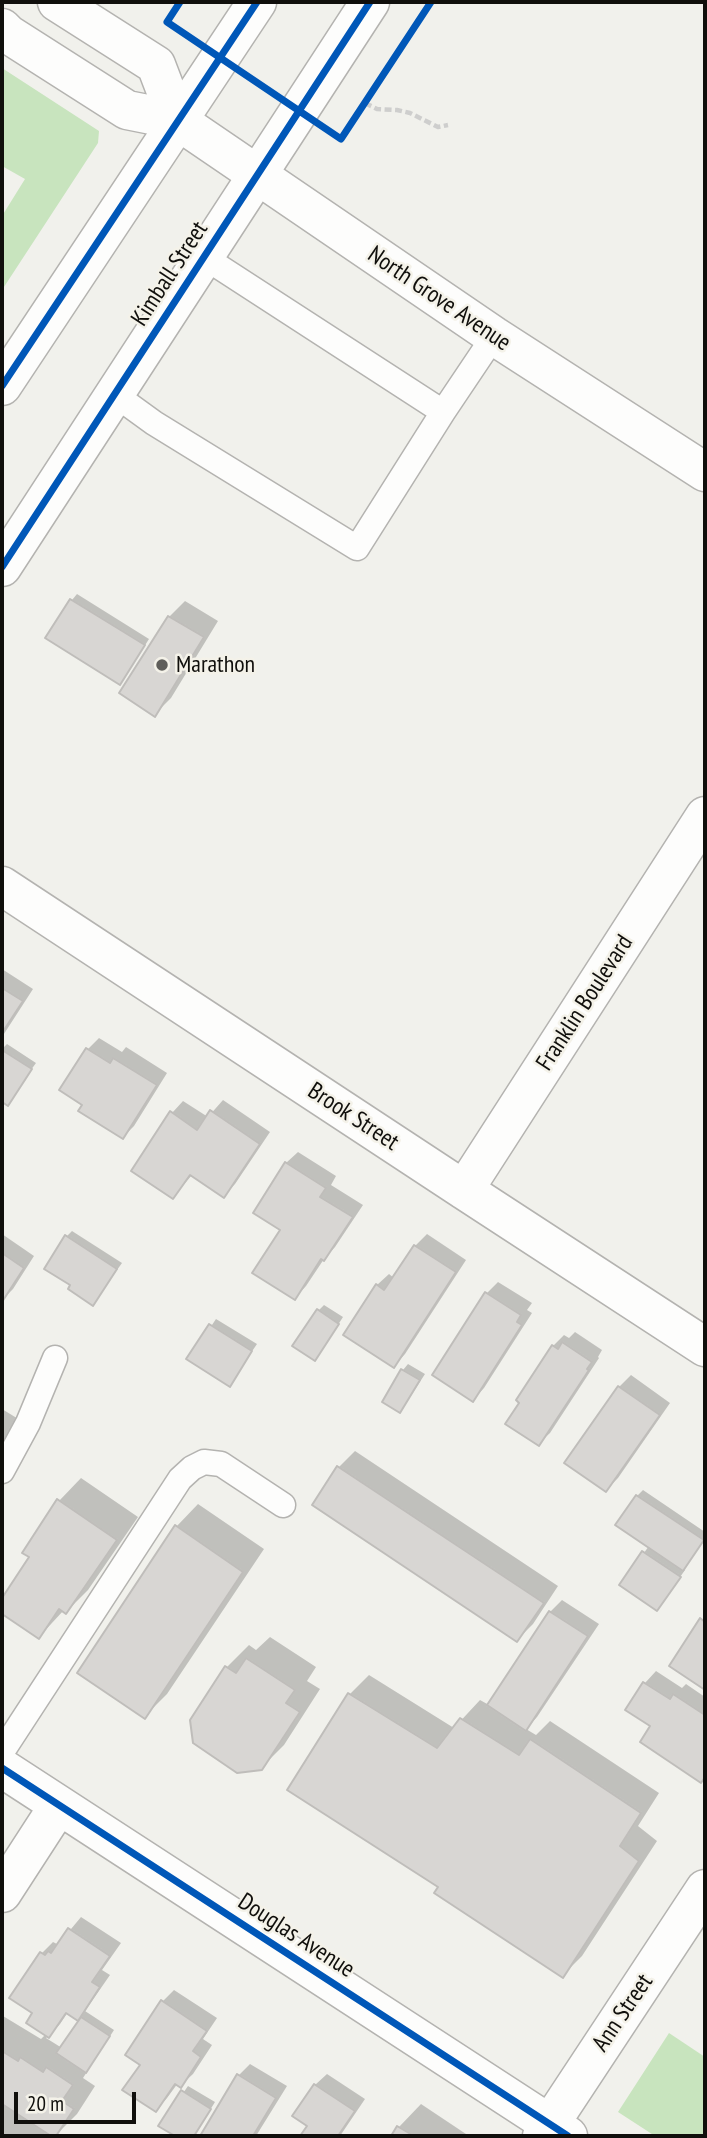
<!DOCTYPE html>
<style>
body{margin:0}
#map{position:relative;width:707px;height:2138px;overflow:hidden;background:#f1f1ec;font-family:"PT Sans Narrow",sans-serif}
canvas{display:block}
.frame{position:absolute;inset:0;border:4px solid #100f0c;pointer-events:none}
.scale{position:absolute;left:14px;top:2092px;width:122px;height:32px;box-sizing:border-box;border:4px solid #100f0c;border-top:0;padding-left:9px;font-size:21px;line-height:24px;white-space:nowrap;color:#100f0c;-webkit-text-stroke:5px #f4f2e9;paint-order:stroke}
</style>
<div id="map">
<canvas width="707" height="2138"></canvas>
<div class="frame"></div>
<div class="scale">20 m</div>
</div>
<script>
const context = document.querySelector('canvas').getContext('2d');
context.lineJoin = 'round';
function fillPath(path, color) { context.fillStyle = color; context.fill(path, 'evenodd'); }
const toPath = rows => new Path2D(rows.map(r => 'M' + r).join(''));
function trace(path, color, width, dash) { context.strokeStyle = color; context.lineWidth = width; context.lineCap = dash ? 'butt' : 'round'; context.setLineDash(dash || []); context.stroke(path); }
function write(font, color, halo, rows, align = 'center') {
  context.font = font + ' "PT Sans Narrow",sans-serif'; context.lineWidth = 5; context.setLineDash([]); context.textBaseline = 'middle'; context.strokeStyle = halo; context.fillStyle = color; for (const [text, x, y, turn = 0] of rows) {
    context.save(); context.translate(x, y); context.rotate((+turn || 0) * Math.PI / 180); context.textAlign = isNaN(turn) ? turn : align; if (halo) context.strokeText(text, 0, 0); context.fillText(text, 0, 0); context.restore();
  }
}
fillPath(toPath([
 [2,68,99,131,98,143,2,290,2,216,25,179,2,166],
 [669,2033,705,2057,705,2136,655,2136,618,2112]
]), '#c8e4be');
fillPath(toPath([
 [77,594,149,639,125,677,120,682,48,638,72,600],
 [185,601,218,621,171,698,155,714,122,693,169,617],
 [2,969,33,989,2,1037],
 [99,1038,122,1052,126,1047,167,1073,134,1126,123,1137,84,1104,88,1049],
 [7,1044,36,1063,7,1103,2,1100,2,1049],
 [223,1100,270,1132,235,1184,223,1196,192,1175,173,1197,172,1113,183,1101,208,1117],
 [298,1152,336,1176,331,1185,363,1205,335,1247,324,1259,306,1286,295,1298,282,1229,286,1163],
 [72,1231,122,1263,93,1304,73,1285,67,1236],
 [2,1234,34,1256,13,1289,2,1300],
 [427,1234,466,1260,405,1354,394,1366,377,1285,389,1274,394,1278,415,1246],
 [498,1282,532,1303,527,1310,532,1313,484,1388,473,1400,487,1293],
 [324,1305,343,1317,320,1353,319,1310],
 [216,1319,257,1344,229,1385,189,1359],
 [575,1332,602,1350,598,1357,599,1358,550,1433,538,1444,553,1346,564,1335,569,1338],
 [408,1364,425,1374,405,1405,400,1411,384,1401,403,1370],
 [631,1375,670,1403,618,1478,606,1490,619,1387],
 [2,1409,20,1420,2,1447],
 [355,1451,558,1586,533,1624,517,1640,314,1505,339,1467],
 [81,1478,138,1517,88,1590,66,1612,64,1610,39,1637,2,1612,2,1601,31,1557,59,1501],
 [643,1490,705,1532,705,1539,683,1569,685,1570,662,1603,621,1584,649,1546,637,1496],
 [198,1504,264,1549,167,1694,145,1716,176,1527],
 [562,1600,599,1624,537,1717,526,1729,536,1735,550,1721,659,1793,638,1826,657,1841,582,1956,563,1975,440,1886,289,1789,350,1694,369,1675,454,1728,480,1700,489,1705,550,1612],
 [705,1616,705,1688,671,1666],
 [270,1637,316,1667,307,1681,320,1689,284,1745,261,1768,227,1667,249,1645,256,1650],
 [656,1671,682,1688,686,1684,705,1697,705,1776,701,1780,652,1726,627,1710,645,1683],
 [81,1917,121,1943,102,1970,110,1975,85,2011,114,2030,83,2078,95,2086,77,2114,55,2136,51,2134,49,2136,2,2136,2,2017,3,2016,41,2039,46,2034,35,2013,12,1998,42,1953,53,1942,57,1944,61,1941],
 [68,2012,80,2020,62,2048,46,2038,60,2024],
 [174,1990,217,2018,203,2039,212,2045,193,2074,181,2085,178,2083,167,2098,156,2110,142,2064,163,2001],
 [250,2064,287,2086,256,2136,202,2136,239,2075],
 [327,2074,365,2099,340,2136,302,2136,309,2126,315,2085],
 [188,2086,215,2102,194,2136,178,2136,161,2125],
 [421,2104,466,2134,465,2136,393,2136,399,2127]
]), '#0003');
const building = toPath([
 [70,599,145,645,120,685,45,638,70,599],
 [168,616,204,637,155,717,119,693,168,616],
 [2,988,23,1001,2,1033,2,988],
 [86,1048,110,1063,113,1058,157,1085,123,1139,78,1111,82,1105,59,1090,86,1048],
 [2,1050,32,1069,8,1106,2,1102,2,1050],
 [210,1110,260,1144,224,1198,190,1175,173,1199,131,1171,170,1111,197,1130,210,1110],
 [285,1162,326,1188,320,1197,353,1217,324,1261,321,1259,295,1300,252,1273,280,1230,253,1213,285,1162],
 [65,1235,117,1269,93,1306,68,1289,70,1285,44,1269,65,1235],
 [414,1245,456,1272,394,1368,343,1335,376,1284,384,1290,414,1245],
 [2,1253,24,1268,2,1302,2,1253],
 [485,1292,521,1315,517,1322,522,1325,473,1402,432,1375,485,1292],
 [317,1309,339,1324,315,1361,292,1346,317,1309],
 [209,1324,252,1351,230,1387,186,1359,209,1324],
 [562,1342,592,1362,587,1369,589,1370,539,1446,505,1424,519,1403,516,1400,552,1345,558,1349,562,1342],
 [401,1369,420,1380,400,1413,382,1402,401,1369],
 [618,1386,660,1415,606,1492,564,1463,618,1386],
 [337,1466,544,1603,517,1642,312,1505,337,1466],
 [636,1495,704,1540,683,1571,615,1525,636,1495],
 [57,1499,117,1540,66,1614,59,1609,39,1639,2,1614,2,1598,29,1557,22,1553,57,1499],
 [175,1525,243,1572,145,1719,77,1673,175,1525],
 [642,1551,681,1577,657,1611,619,1585,642,1551],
 [549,1611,588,1636,526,1731,487,1705,549,1611],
 [700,1618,705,1622,705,1690,669,1666,700,1618],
 [246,1658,295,1690,286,1703,300,1712,262,1770,237,1773,193,1743,190,1720,225,1666,236,1673,246,1658],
 [643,1682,670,1699,673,1694,705,1715,705,1777,701,1783,640,1742,650,1726,625,1710,643,1682],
 [348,1693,437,1748,460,1718,519,1755,530,1739,641,1813,620,1846,639,1861,563,1978,434,1893,438,1887,287,1790,348,1693],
 [68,1928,110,1956,92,1982,100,1987,78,2021,66,2013,49,2038,26,2023,32,2013,9,1998,40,1952,45,1955,48,1951,51,1953,68,1928],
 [161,2000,207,2031,193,2051,201,2057,181,2088,175,2084,156,2112,122,2090,140,2065,125,2055,161,2000],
 [81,2017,110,2036,86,2073,56,2053,81,2017],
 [2,2051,18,2061,20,2057,43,2072,46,2067,73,2085,62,2101,74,2109,56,2136,51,2136,2,2104,2,2051],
 [237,2074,276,2098,253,2136,200,2136,237,2074],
 [314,2084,355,2111,338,2136,300,2136,307,2126,292,2116,314,2084],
 [181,2090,211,2109,194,2136,175,2136,158,2126,181,2090],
 [397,2126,414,2136,391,2136,397,2126]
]);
fillPath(building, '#d8d6d3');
trace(building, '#bfbdba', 2);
const service = toPath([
 [204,257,443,412,494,336],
 [114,394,154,423,357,548,443,412],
 [2,1471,28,1423,55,1358],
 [2,1752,180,1479,192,1468,204,1462,221,1464,283,1505]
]);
const minor = toPath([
 [57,2,156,65,177,120],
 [2,28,8,34,127,110,177,120,494,336,705,472],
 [2,886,464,1190,705,1347],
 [464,1190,705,816],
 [2,1768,568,2136],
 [2,1893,59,1805],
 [542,2136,705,1889]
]);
const secondary = toPath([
 [2,386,257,2],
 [2,567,370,2]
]);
trace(service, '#b4b3b0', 27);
trace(minor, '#b4b3b0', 41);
trace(secondary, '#b4b3b0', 41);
trace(toPath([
 [365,103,377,109,397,110,410,113,438,127,448,125]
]), '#cececd', 4.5, [7, 3.5]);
trace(service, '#fdfdfc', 24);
trace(minor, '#fdfdfc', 38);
trace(secondary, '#fdfdfc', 38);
trace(toPath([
 [180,2,167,22,341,139,431,2],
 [2,386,257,2],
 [2,567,370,2],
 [2,1768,568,2136]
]), '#0057b8', 7);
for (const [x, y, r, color] of [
 [162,665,7,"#5f5e5a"]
]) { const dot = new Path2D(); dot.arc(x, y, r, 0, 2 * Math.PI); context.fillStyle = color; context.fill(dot); trace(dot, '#f4f2e9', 2.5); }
write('24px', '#100f0c', '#f4f2e9', [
 ["Kimball Street",170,274,-57],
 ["North Grove Avenue",439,299,34],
 ["Franklin Boulevard",585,1003,-57],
 ["Brook Street",353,1117,33],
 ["Douglas Avenue",296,1936,33],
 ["Ann Street",623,2013,-56]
]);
write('24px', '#100f0c', '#f4f2e9', [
 ["Marathon",176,665]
], 'left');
</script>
